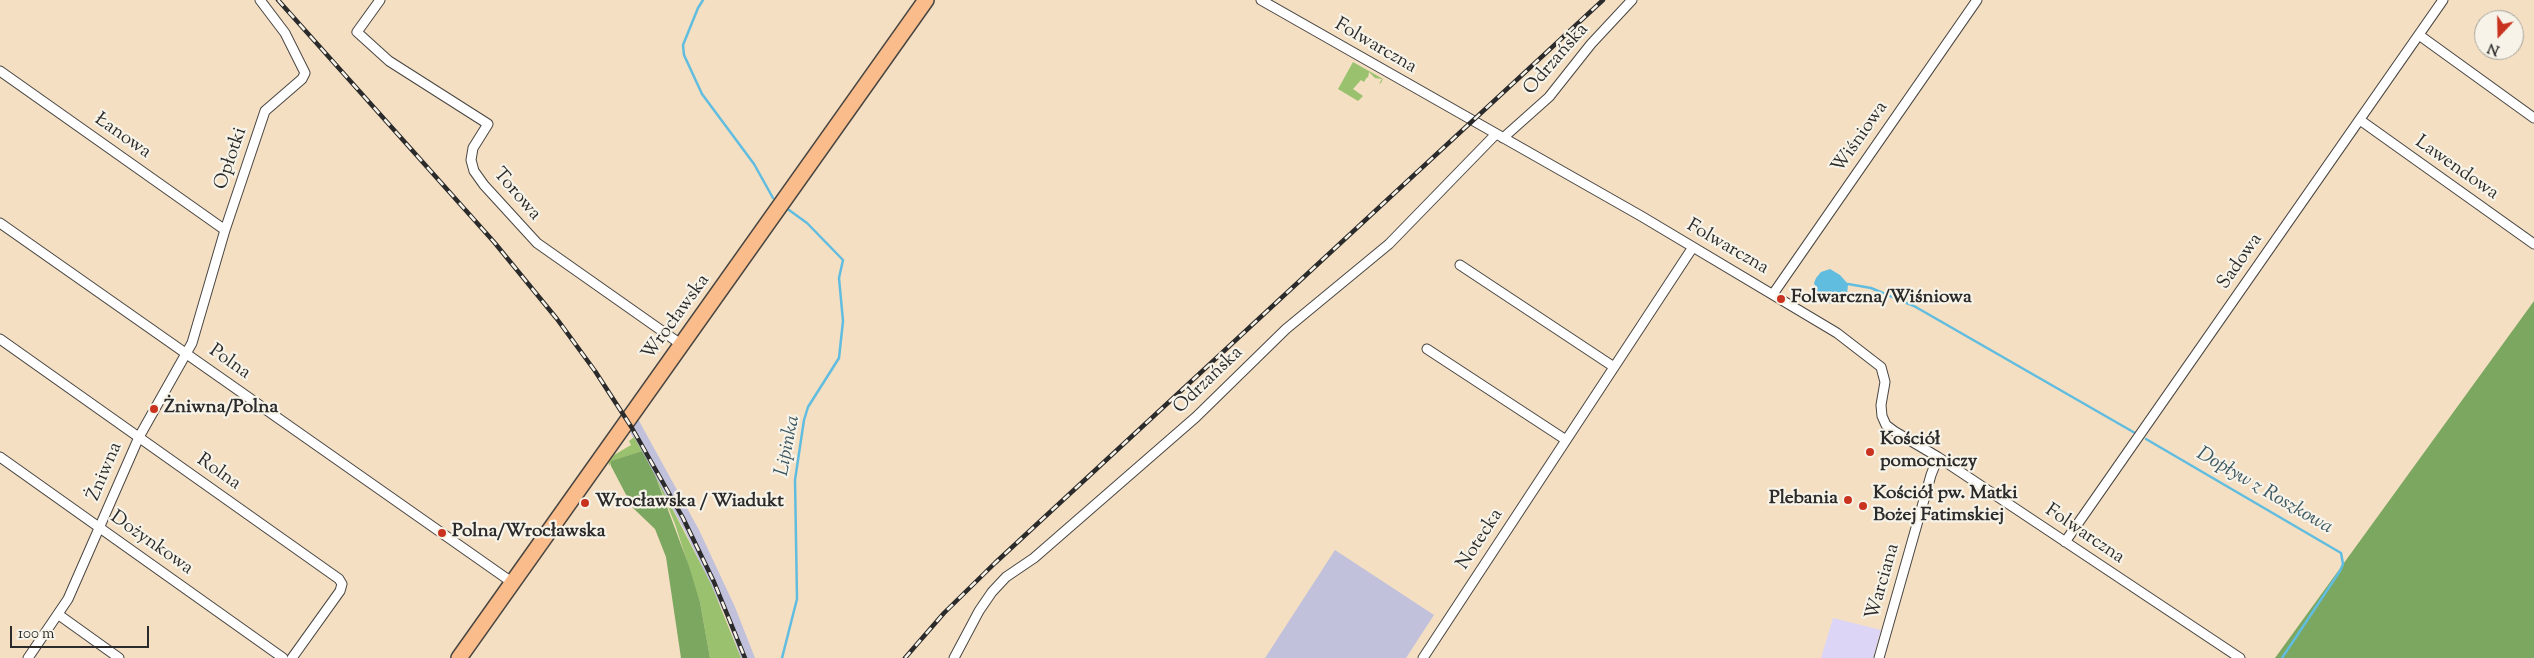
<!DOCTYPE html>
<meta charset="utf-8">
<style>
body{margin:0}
#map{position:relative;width:2534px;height:658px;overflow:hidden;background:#f4dfc3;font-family:"Sorts Mill Goudy",serif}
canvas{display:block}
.north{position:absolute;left:2474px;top:10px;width:50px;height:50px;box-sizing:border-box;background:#f7f3e8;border:1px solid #a5a39c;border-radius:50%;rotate:201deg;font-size:14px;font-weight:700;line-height:20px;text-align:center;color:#2b2b2b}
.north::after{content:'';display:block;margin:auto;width:18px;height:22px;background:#c8321e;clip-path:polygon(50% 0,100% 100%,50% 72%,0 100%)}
.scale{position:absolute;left:10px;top:626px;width:139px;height:22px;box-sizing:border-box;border:2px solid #2b2b2b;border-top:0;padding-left:6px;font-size:15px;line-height:18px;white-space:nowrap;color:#2b2b2b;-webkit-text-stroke:4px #f7f3e8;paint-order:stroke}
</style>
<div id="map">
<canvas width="2534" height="658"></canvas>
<div class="north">N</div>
<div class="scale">100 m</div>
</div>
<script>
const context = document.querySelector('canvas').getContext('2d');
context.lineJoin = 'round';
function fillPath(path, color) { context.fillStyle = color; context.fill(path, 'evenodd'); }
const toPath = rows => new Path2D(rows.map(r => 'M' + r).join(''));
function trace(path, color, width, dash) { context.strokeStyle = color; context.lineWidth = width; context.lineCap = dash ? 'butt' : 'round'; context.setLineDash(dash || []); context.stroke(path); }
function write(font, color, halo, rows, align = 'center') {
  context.font = font + ' "Sorts Mill Goudy",serif'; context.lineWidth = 4.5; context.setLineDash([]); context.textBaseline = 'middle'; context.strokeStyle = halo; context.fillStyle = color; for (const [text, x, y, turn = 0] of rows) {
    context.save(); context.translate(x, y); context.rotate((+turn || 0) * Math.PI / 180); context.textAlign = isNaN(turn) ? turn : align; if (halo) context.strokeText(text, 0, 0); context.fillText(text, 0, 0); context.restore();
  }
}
fillPath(toPath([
 [1833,618,1881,630,1873,658,1821,658]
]), '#ddd5f6');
fillPath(toPath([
 [638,419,699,530,735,607,755,658,741,658,726,617,685,531,629,430],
 [1335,550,1434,615,1406,658,1265,658]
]), '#c2c1dc');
fillPath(toPath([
 [1353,62,1383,79,1381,83,1379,84,1382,79,1375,78,1369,72,1368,78,1367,77,1364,82,1361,80,1353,89,1363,96,1358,101,1338,89],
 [634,437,642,451,612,461,610,466,608,462,614,455,631,445,629,441],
 [655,475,711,584,741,658,710,658,700,602,675,524]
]), '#9ac16d');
fillPath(toPath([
 [2534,301,2534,658,2275,658],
 [642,451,655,475,689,566,700,602,710,658,681,658,666,557,655,529,633,508,611,466,611,461]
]), '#7ba760');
fillPath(toPath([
 [1830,269,1840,275,1848,284,1847,295,1842,303,1831,304,1819,297,1817,292,1814,283,1816,278,1821,272]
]), '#61bddf');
trace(toPath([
 [703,0,698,8,683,45,684,55,702,94,754,164,773,198],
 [1848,284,1871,288,1914,306,2135,433],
 [2146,439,2341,553,2343,564,2340,571,2282,658],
 [782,658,797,599,795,480,804,420,808,407,839,358,843,321,839,278,843,260,807,223,789,210]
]), '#61bddf', 2.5);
const street = toPath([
 [380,0,357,32,389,61,488,124,473,148,471,160,474,171,484,185,537,243,682,345],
 [1261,0,1641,216,1837,333,1881,367,1885,382,1881,405,1882,416,1886,425,1894,431,1938,457,2240,658],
 [2419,35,2534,118],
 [0,71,225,230],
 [2360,120,2534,244],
 [1503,138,1549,97,1591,44,1632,0],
 [0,223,513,583],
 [1460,265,1614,367],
 [1773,294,1977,0],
 [0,339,339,579,342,584,340,591,292,658],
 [1427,349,1566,440],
 [0,457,283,658],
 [2065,542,2443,0],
 [59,615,119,658],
 [28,658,68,599,139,437,192,343,225,230,265,111,302,79,305,73,285,33,260,0],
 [954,658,979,611,992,592,1006,577,1034,558,1196,417,1286,329,1389,244,1496,134],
 [1423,658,1693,247],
 [1879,658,1931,475,1938,457]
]);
const primary = toPath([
 [459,658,926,0]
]);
trace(street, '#494642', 11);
trace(primary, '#494642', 18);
trace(street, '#fff', 9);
trace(primary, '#f9bc8a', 15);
const rail = toPath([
 [278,0,494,242,557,319,595,371,632,428,683,518,714,582,745,658],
 [905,658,944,613,995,563,1603,0]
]);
trace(rail, '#2b2b2b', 4.5);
trace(rail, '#f7f3e8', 2.5, [8]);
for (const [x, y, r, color] of [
 [1781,299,5,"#c8321e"],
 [154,409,5,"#c8321e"],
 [1870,452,5,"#c8321e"],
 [1848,500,5,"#c8321e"],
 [585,503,5,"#c8321e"],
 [1863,506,5,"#c8321e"],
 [442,533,5,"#c8321e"]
]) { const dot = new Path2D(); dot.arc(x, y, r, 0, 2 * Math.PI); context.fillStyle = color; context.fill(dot); trace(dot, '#f7f3e8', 2); }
write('19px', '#2b2b2b', '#f7f3e8', [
 ["Folwarczna",1375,47,30],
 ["Odrzańska",1557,60,-49],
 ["Łanowa",122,137,35],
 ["Wiśniowa",1861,138,-55],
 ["Opłotki",232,159,-71],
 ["Lawendowa",2456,169,35],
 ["Torowa",516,195,49],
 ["Folwarczna",1727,248,30],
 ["Sadowa",2241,262,-55],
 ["Wrocławska",677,318,-54],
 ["Polna",229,363,35],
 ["Odrzańska",1209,381,-44],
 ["Żniwna",106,472,-67],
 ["Rolna",218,473,35],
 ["Folwarczna",2084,535,34],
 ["Notecka",1481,540,-57],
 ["Dożynkowa",151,544,35],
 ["Warciana",1884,582,-74]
]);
write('bold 19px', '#2b2b2b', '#f7f3e8', [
 ["Folwarczna/Wiśniowa",1791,299],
 ["Żniwna/Polna",164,409],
 ["Kościół",1880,441],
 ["pomocniczy",1880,463],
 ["Kościół pw. Matki",1873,495],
 ["Bożej Fatimskiej",1873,517],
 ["Plebania",1838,500,"right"],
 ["Wrocławska / Wiadukt",595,503],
 ["Polna/Wrocławska",452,533]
], 'left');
write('italic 20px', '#3b5761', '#f7f3e8', [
 ["Lipinka",789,446,-79],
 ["Dopływ z Roszkowa",2264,492,30]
]);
</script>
